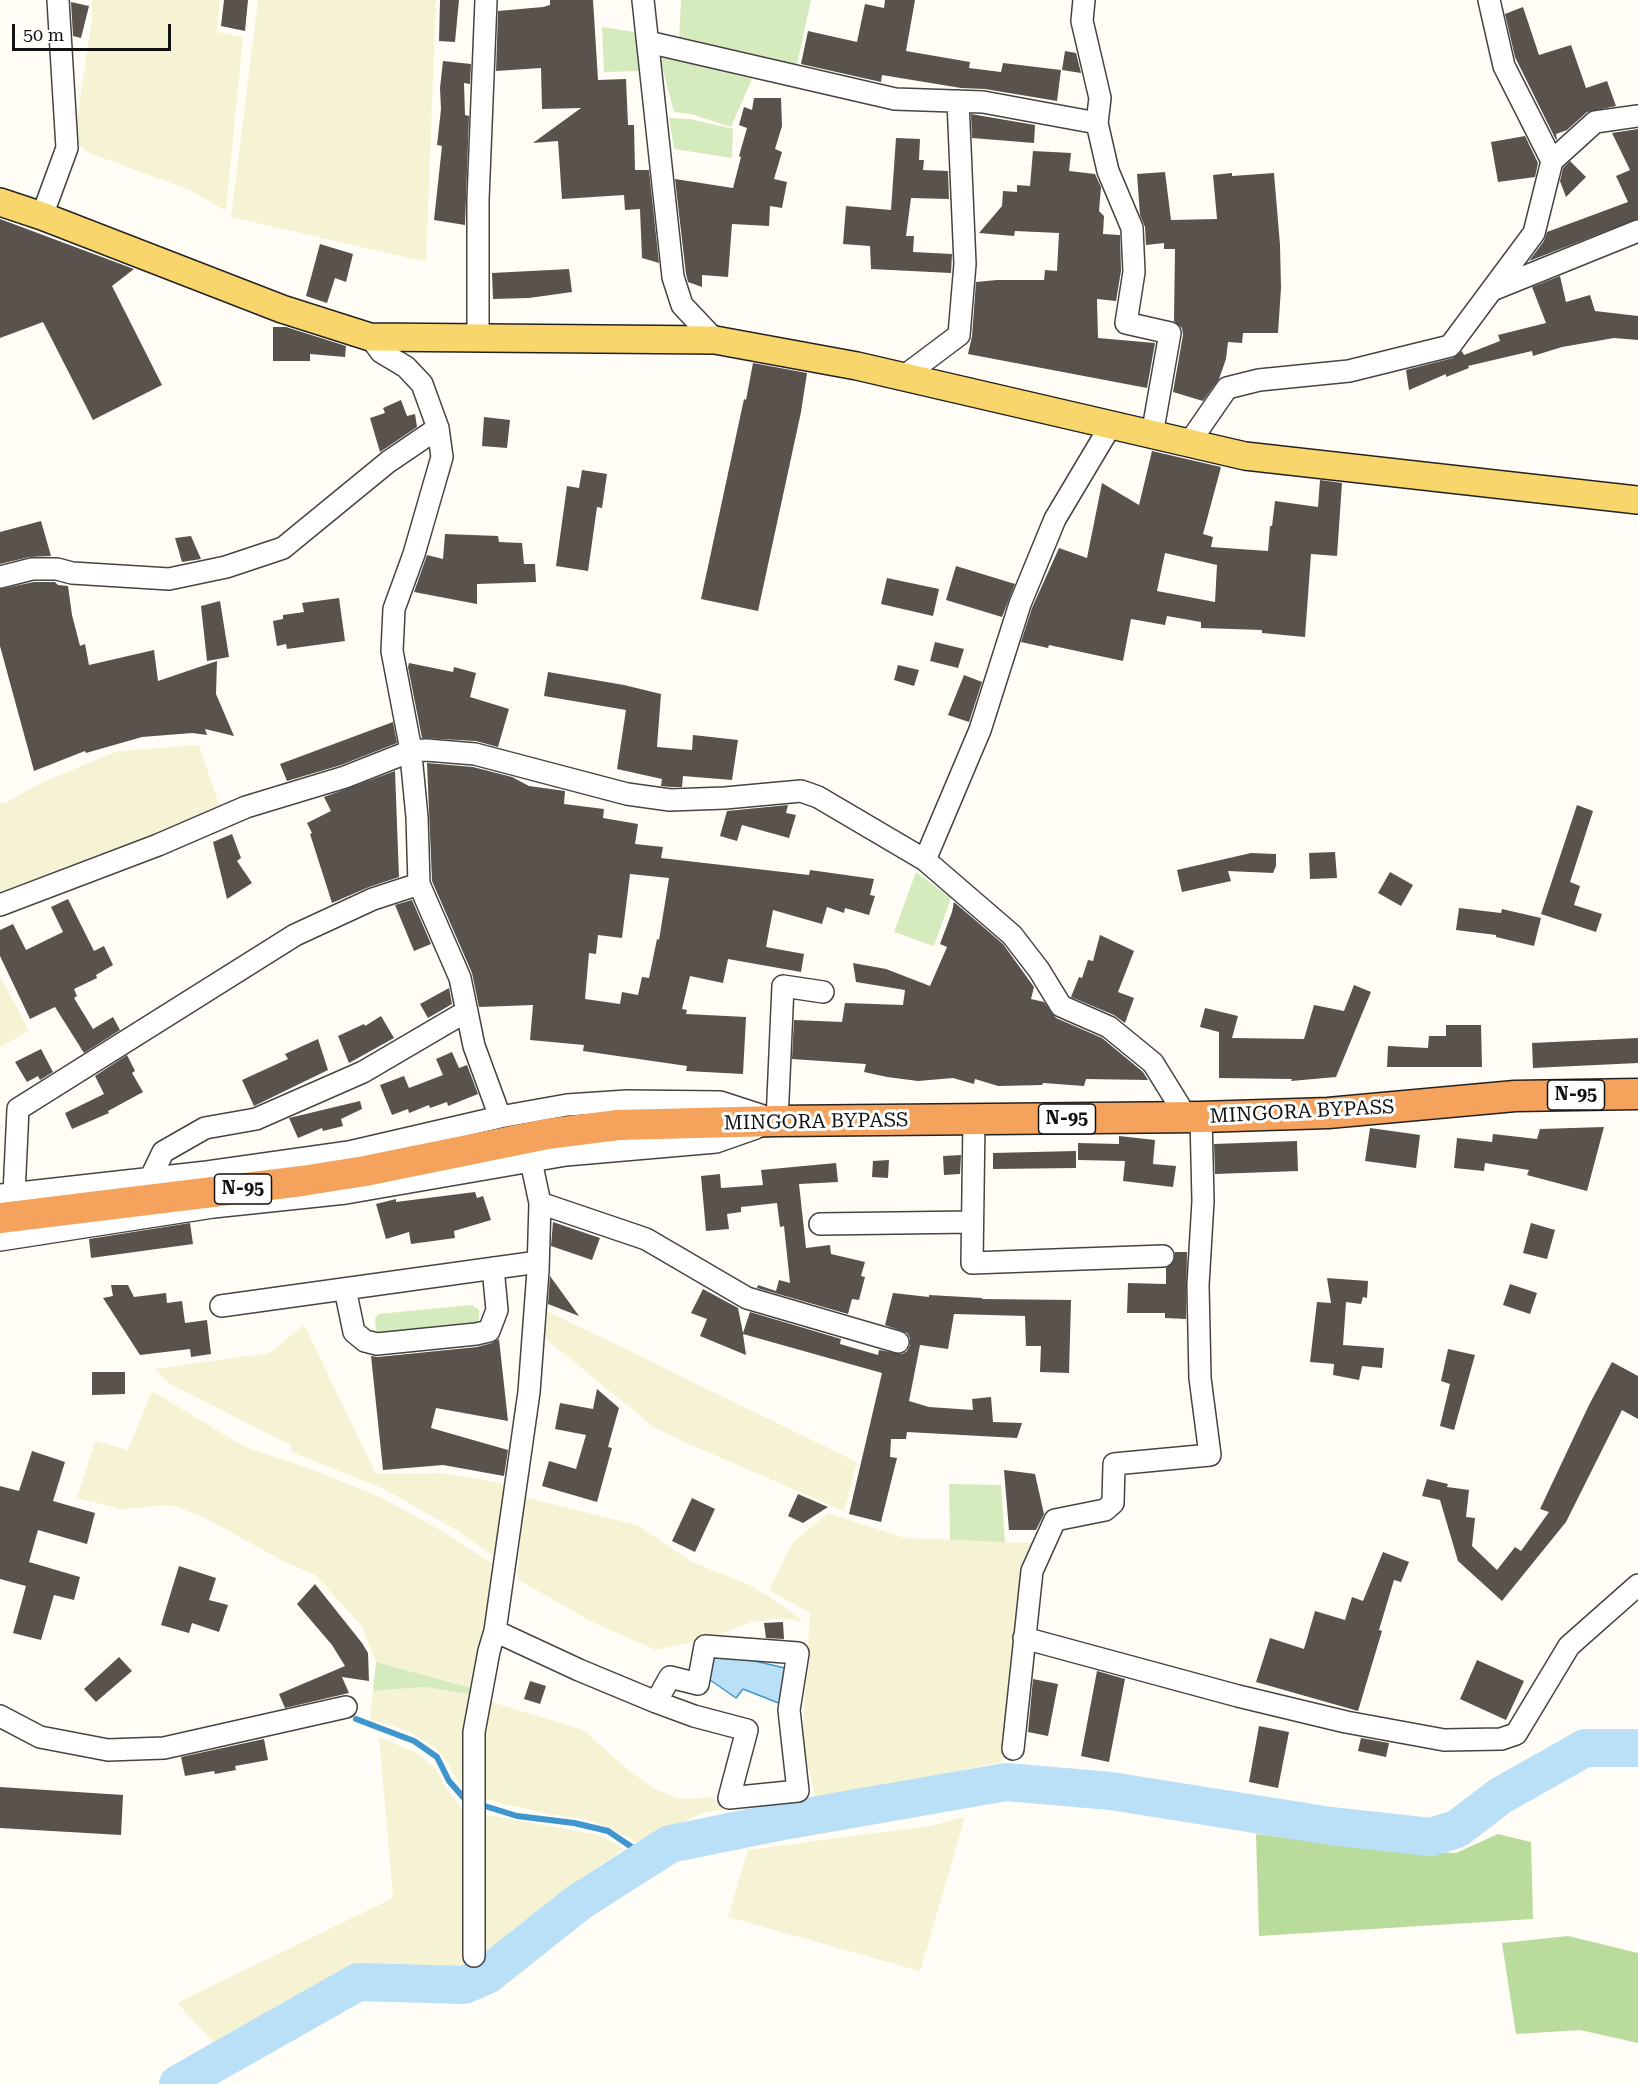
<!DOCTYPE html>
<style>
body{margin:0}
#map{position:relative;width:1638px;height:2084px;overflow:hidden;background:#fffdf5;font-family:"Roboto Serif",serif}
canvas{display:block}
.scale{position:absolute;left:12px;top:24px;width:159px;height:27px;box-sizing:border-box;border:3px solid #111;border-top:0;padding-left:8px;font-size:18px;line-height:21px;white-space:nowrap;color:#111;-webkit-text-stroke:4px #fff;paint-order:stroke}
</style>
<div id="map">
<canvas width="1638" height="2084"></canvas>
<div class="scale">50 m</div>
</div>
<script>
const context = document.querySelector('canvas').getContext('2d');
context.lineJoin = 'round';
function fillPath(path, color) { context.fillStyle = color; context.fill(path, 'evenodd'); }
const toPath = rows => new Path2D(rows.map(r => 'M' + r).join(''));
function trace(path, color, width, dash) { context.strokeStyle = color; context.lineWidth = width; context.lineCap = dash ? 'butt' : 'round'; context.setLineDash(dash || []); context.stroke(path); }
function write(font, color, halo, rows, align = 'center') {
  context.font = font + ' "Roboto Serif",serif'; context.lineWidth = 6; context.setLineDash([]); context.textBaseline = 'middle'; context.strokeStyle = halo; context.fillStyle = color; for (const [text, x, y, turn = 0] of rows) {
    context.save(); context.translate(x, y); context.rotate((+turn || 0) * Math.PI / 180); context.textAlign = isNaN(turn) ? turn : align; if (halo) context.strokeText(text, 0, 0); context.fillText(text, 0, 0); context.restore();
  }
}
fillPath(toPath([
 [92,0,220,0,217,32,243,37,226,211,192,191,87,152,74,140,92,18],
 [258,0,436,0,426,262,231,217],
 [199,745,222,813,0,898,0,803,5,803,45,781,118,751],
 [0,976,29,1031,0,1047],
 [543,1309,857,1462,844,1511,689,1444,654,1427,542,1336],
 [304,1325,376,1474,443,1473,507,1484,497,1559,458,1531,386,1490,291,1452,291,1445,170,1384,155,1369,269,1353],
 [152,1391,245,1447,314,1470,382,1498,435,1527,493,1564,485,1634,475,1689,376,1662,361,1625,315,1575,283,1561,205,1518,171,1505,122,1509,77,1498,95,1441,128,1450],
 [524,1497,637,1525,692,1562,750,1585,786,1608,799,1617,802,1622,781,1618,752,1622,713,1637,656,1650,594,1623,517,1579],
 [828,1513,905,1538,1035,1543,1018,1635,1002,1762,816,1799,802,1739,810,1613,769,1590,793,1542],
 [425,1687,473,1695,467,1791,456,1779,448,1763,435,1748,408,1731,370,1719,373,1691],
 [492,1702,583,1730,625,1767,653,1788,680,1799,711,1797,727,1809,706,1812,637,1842,587,1819,548,1814,479,1798,480,1735],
 [379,1737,417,1753,435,1768,445,1787,469,1818,469,1962,452,1970,360,1967,214,2043,177,2003,393,1898],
 [480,1814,594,1834,610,1840,624,1849,562,1891,491,1957,479,1962],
 [965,1817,920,1971,728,1917,748,1850,929,1826]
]), '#f6f3d4');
fillPath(toPath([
 [681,0,811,0,796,69,679,40],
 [602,27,641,33,641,71,604,72],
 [659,55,752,79,731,127,691,114,674,112],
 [669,118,690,119,733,129,732,158,674,149],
 [916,872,951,898,934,946,894,932],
 [472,1305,479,1310,479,1318,475,1324,382,1334,376,1330,375,1319,378,1314],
 [949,1484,1001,1485,1005,1542,950,1540],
 [376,1662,475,1689,473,1695,425,1687,373,1691]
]), '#d5ebbd');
fillPath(toPath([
 [1256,1834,1374,1849,1456,1853,1498,1834,1531,1842,1533,1919,1259,1936],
 [1568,1936,1638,1953,1638,2043,1580,2030,1516,2034,1502,1943]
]), '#b9dc9c');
const water = toPath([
 [712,1651,789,1669,781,1704,743,1689,736,1698,703,1675,712,1651]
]);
fillPath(water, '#b9e0f7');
trace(water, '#3f96cf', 1.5);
trace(toPath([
 [356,1719,414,1741,437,1757,449,1781,463,1797,475,1803,517,1816,574,1823,608,1831,648,1858]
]), '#3f96cf', 6);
trace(toPath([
 [178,2084,358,1982,464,1985,487,1975,579,1902,670,1844,783,1821,1006,1782,1111,1791,1330,1826,1431,1837,1457,1829,1500,1796,1585,1748,1638,1748]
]), '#b9e0f7', 38);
fillPath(toPath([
 [224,0,248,0,245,31,221,26],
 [440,0,459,0,455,42,439,41],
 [550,0,593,0,598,80,626,79,628,125,634,125,635,170,649,170,659,263,642,258,640,209,625,210,624,195,562,199,558,141,533,143,581,108,542,109,541,68,496,71,498,11,543,7,550,5],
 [885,0,915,0,906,51,970,62,969,68,1001,72,1003,63,1061,70,1057,101,985,89,961,88,882,75,881,82,801,64,808,31,857,42,865,4,884,8],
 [71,2,89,6,81,38,73,36],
 [1523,7,1539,55,1571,45,1586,88,1607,81,1616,106,1587,112,1567,130,1556,134,1557,139,1556,140,1515,57,1505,14],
 [1065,51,1076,53,1081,73,1062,70],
 [443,61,471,64,470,84,464,83,465,115,469,116,465,225,434,220,442,146,437,145,441,109,440,88],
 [754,98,781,98,782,126,775,149,782,152,774,179,787,182,782,208,770,206,769,226,732,224,728,277,702,275,702,287,688,282,686,274,675,179,733,188,741,157,739,156,747,128,739,125,744,107,752,110],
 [971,114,1035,125,1034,143,972,138],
 [1638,129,1638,219,1529,261,1544,241,1547,232,1628,202,1616,176,1630,170,1612,133],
 [1525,136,1538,163,1535,177,1498,182,1491,142],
 [896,138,920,139,919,160,924,160,923,170,948,171,949,199,911,198,906,236,914,236,913,252,952,254,951,273,871,269,870,246,843,244,846,206,891,210],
 [1033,151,1071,153,1069,171,1095,174,1101,187,1099,211,1104,216,1103,234,1120,235,1121,271,1116,301,1097,299,1098,338,1155,343,1147,388,968,354,972,336,976,282,997,280,1044,280,1045,270,1057,271,1059,233,1015,231,1014,236,979,233,1002,206,1003,191,1017,192,1017,185,1030,186],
 [1570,161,1586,177,1566,197,1560,181,1563,168],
 [1165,172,1171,220,1217,219,1213,175,1232,173,1232,176,1274,173,1280,245,1281,288,1278,333,1243,333,1242,343,1228,342,1226,359,1219,379,1203,401,1173,392,1183,335,1182,328,1174,321,1175,249,1164,249,1164,243,1146,245,1145,227,1140,215,1137,174],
 [0,219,134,269,112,286,162,385,93,420,43,322,0,338],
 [320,244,353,254,346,282,335,278,327,303,306,296],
 [569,269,572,292,529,298,493,299,492,273],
 [1560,276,1566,302,1590,295,1595,311,1638,316,1638,340,1614,338,1562,347,1533,356,1532,351,1468,366,1469,368,1446,377,1446,374,1409,390,1406,370,1453,358,1462,351,1464,355,1500,341,1498,335,1546,323,1532,287],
 [273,327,286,327,346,346,345,357,310,354,310,361,273,361],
 [753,363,807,373,801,412,758,611,701,599,744,399,746,400],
 [401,400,407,416,415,414,417,427,380,452,370,418,385,413,383,408],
 [484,417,510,420,507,448,482,446],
 [1152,451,1221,467,1203,534,1213,537,1211,547,1268,551,1270,526,1272,526,1275,501,1318,507,1320,480,1342,483,1337,556,1311,554,1305,637,1262,633,1262,630,1201,628,1201,622,1167,616,1165,625,1131,619,1123,661,1049,645,1048,648,1021,642,1032,608,1059,548,1087,558,1102,483,1139,505],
 [1165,553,1217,565,1215,602,1157,591],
 [582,470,607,474,602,508,597,507,588,571,556,566,567,486,579,488],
 [41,521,51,556,29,557,0,564,0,532],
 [445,534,498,536,499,542,522,543,524,564,535,564,536,582,477,584,477,604,414,592,427,555,443,559],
 [191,536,201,559,182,562,175,538],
 [956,566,1015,584,1002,617,946,600],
 [887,578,939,589,933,616,881,604],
 [34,582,55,582,58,585,68,586,72,615,80,646,85,644,89,665,154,650,158,681,217,661,216,694,234,736,205,729,207,735,192,733,142,737,86,753,85,751,34,771,0,646,0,589],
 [339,598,345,641,287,649,286,644,277,646,273,621,283,619,283,615,304,612,302,603],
 [220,601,229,657,207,661,201,606],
 [935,642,964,649,958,668,930,661],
 [409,663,453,672,454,667,476,673,470,697,509,709,498,747,476,741,422,738,408,667],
 [898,665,919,670,914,686,894,680],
 [548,672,624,685,661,694,657,747,692,750,693,735,738,740,732,780,683,776,682,787,671,787,661,786,662,779,617,769,626,710,544,696],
 [964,675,982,682,969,722,948,715],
 [393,722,397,743,341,765,287,781,280,764],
 [427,763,473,767,512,777,529,786,565,791,564,804,604,809,603,818,638,824,635,844,663,847,661,858,809,875,810,870,874,879,870,895,875,896,869,915,845,908,844,913,827,907,822,924,773,910,766,947,804,954,801,972,728,959,723,983,690,976,682,1009,687,1010,686,1014,746,1017,743,1074,686,1071,687,1066,583,1051,584,1045,530,1040,533,1005,479,1007,472,973,432,881],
 [630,874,669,878,659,940,657,939,649,978,642,977,638,995,622,992,620,1004,585,999,589,953,596,954,598,935,622,938],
 [395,771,399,877,369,887,332,903,310,834,312,833,307,823,331,811,324,797],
 [788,805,786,813,796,815,789,838,742,825,737,841,720,836,727,811],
 [1577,805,1593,811,1570,882,1580,886,1574,905,1602,914,1596,932,1541,914],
 [232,834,241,858,237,861,252,883,227,899,213,842],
 [1335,852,1337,878,1310,879,1309,853],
 [1251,853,1276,854,1276,866,1273,873,1228,871,1231,881,1182,892,1177,870],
 [1390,872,1413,885,1401,906,1378,893],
 [68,899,94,951,104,946,113,965,96,975,97,978,74,989,77,996,74,998,93,1029,113,1017,120,1030,84,1053,55,1007,30,1019,0,956,0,930,13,924,26,950,63,932,51,907],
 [412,900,431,944,414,951,395,905],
 [954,902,1003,944,1034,987,1031,999,1044,1002,1056,1018,1102,1038,1143,1072,1148,1080,1086,1079,1084,1086,1043,1083,1042,1085,998,1086,975,1079,974,1084,953,1078,918,1081,887,1077,864,1072,866,1064,792,1059,794,1020,842,1022,845,1003,903,1005,905,990,856,982,853,963,886,969,930,986,947,947,940,944,952,912],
 [1459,908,1501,913,1502,909,1541,918,1534,946,1496,937,1496,935,1456,930],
 [1100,935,1134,951,1118,992,1134,998,1125,1023,1114,1015,1071,997,1079,977,1082,978,1088,960,1093,961],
 [1354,985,1371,992,1336,1077,1291,1081,1292,1079,1219,1078,1219,1032,1200,1027,1205,1008,1238,1016,1232,1038,1304,1039,1314,1005,1344,1011],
 [449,988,452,1004,428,1018,420,1004],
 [381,1016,394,1038,349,1063,338,1036,364,1024,365,1026],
 [1446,1025,1481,1025,1482,1067,1387,1067,1388,1046,1428,1048,1429,1036,1446,1036],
 [1638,1038,1638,1063,1533,1068,1532,1043],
 [318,1039,328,1070,254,1106,242,1080,288,1059,285,1054],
 [41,1049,53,1072,40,1080,38,1076,27,1082,15,1062],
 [452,1052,459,1068,467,1065,478,1094,448,1106,447,1102,430,1108,429,1105,409,1113,408,1109,392,1115,380,1085,404,1076,409,1088,443,1075,436,1059],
 [127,1055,135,1071,132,1073,143,1092,108,1111,109,1113,72,1129,65,1113,104,1094,95,1076],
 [360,1101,362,1109,341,1119,343,1126,323,1131,322,1128,298,1138,289,1118],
 [1604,1127,1587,1191,1527,1175,1529,1170,1485,1163,1484,1171,1454,1168,1457,1138,1492,1142,1493,1134,1537,1139,1540,1129],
 [1370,1128,1420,1135,1416,1168,1365,1161],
 [1119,1136,1155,1140,1153,1164,1176,1166,1173,1187,1123,1181,1125,1161,1078,1160,1078,1143,1119,1144],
 [1297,1141,1298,1171,1215,1174,1214,1144],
 [1076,1151,1076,1168,993,1169,993,1153],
 [961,1155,960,1174,944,1175,943,1156],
 [889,1160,888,1178,872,1177,873,1161],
 [836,1163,838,1182,799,1184,806,1248,830,1245,831,1254,865,1262,861,1276,865,1277,859,1300,852,1299,848,1314,757,1288,758,1285,776,1291,779,1280,790,1283,784,1226,780,1227,777,1203,741,1207,741,1212,727,1214,729,1229,706,1231,701,1176,720,1174,721,1188,763,1185,761,1170],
 [475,1192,477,1198,483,1196,491,1220,454,1231,455,1238,411,1244,409,1232,386,1239,376,1204,396,1199,396,1202],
 [553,1222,600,1238,592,1260,551,1246],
 [190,1223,193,1244,91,1258,89,1239],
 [1531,1223,1555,1230,1547,1259,1523,1253],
 [1175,1252,1187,1252,1186,1319,1165,1318,1165,1313,1127,1313,1128,1283,1166,1284,1166,1268,1174,1261],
 [550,1276,579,1316,548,1304],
 [1327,1278,1368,1281,1367,1298,1363,1297,1361,1304,1346,1302,1343,1345,1384,1348,1382,1368,1362,1366,1359,1380,1333,1375,1334,1364,1310,1362,1317,1302,1331,1303],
 [1510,1284,1537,1293,1530,1314,1503,1305],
 [111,1285,128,1285,134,1297,166,1293,167,1303,182,1301,185,1323,207,1320,211,1354,191,1357,190,1349,140,1355,103,1298,113,1296],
 [703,1289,738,1308,743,1333,750,1312,841,1339,840,1344,878,1355,879,1350,902,1354,907,1351,910,1345,910,1338,907,1333,885,1325,893,1293,929,1297,929,1295,982,1298,982,1299,1071,1300,1069,1373,1040,1372,1041,1346,1026,1346,1025,1316,954,1314,948,1349,920,1345,909,1401,929,1407,973,1410,972,1399,991,1397,993,1422,1022,1423,1017,1438,907,1432,906,1439,891,1439,890,1457,897,1458,881,1522,849,1514,882,1373,743,1334,746,1355,700,1336,707,1319,691,1313],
 [499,1339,508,1421,436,1408,431,1428,508,1450,504,1476,443,1465,383,1470,371,1356,378,1357,477,1347,492,1343],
 [1448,1349,1475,1355,1454,1430,1440,1426,1450,1384,1441,1381],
 [1612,1362,1638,1376,1638,1419,1622,1410,1566,1522,1502,1601,1458,1561,1440,1500,1422,1496,1427,1479,1448,1484,1447,1487,1469,1490,1466,1517,1475,1518,1472,1546,1497,1570,1515,1547,1521,1551,1549,1512,1540,1509,1589,1405],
 [92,1372,125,1372,125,1394,92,1395],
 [597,1389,619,1408,608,1447,612,1448,597,1502,542,1486,549,1461,576,1469,586,1435,555,1429,560,1403,593,1409],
 [32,1451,65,1462,53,1501,95,1513,87,1544,38,1530,29,1562,80,1577,74,1600,54,1595,41,1640,13,1633,26,1586,0,1579,0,1486,19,1491],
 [1004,1470,1035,1474,1044,1514,1036,1530,1009,1530],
 [798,1494,828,1507,803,1523,788,1516],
 [692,1498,715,1509,695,1552,672,1541],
 [1383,1552,1409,1562,1401,1582,1394,1580,1379,1630,1382,1631,1358,1711,1256,1682,1270,1638,1304,1649,1315,1611,1345,1620,1352,1597,1363,1601],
 [179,1566,216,1578,209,1600,228,1605,219,1632,192,1623,189,1633,161,1625],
 [315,1584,362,1643,368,1653,369,1681,342,1677,349,1693,285,1708,279,1694,345,1666,332,1645,297,1604],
 [783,1622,784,1639,766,1638,764,1623],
 [119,1657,132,1671,96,1702,84,1689],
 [1477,1660,1524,1681,1506,1720,1460,1699],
 [1097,1671,1125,1679,1109,1762,1081,1756],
 [1033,1679,1058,1684,1048,1736,1028,1732],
 [530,1681,546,1686,540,1704,524,1699],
 [1259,1726,1289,1732,1278,1788,1249,1782],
 [1361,1738,1389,1743,1386,1757,1358,1751],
 [264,1739,268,1760,235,1766,236,1770,215,1774,214,1771,185,1776,181,1757],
 [0,1787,123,1795,121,1835,0,1828]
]), '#5a524d');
const minor = toPath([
 [643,0,673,277,682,305,715,340],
 [1084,0,1082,21,1100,98,1097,123,1108,171,1132,228,1134,272,1126,323,1170,333,1152,435],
 [1489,0,1504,66,1552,161],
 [648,42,895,99,983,102,1097,123],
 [42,216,67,148,58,0],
 [1492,290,1638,231],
 [370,337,381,352,406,367,422,384,438,428,442,457,414,554,394,609,392,651,410,745,417,817,419,884,460,978,474,1046,500,1117],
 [478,338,478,200,486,0],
 [903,377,959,335,965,264,958,101],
 [1189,443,1227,388,1259,380,1349,371,1450,346,1534,233,1552,161,1595,122,1638,116],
 [0,577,32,569,57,569,72,573,169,579,226,567,283,548,388,462,438,428],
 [925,860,980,730,1020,604,1055,519,1111,425],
 [0,905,158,845,246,807,345,777,411,751,426,750,475,754,627,794,670,800,725,798,801,791,818,797,925,860,1012,935,1039,970,1061,1006,1109,1027,1153,1063,1187,1118],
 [974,1120,972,1263,1163,1256],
 [777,1121,783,986,823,992],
 [150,1179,163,1152,205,1128,256,1119,363,1072,467,1011],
 [14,1194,18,1109,295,935,373,899,419,884],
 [0,1195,207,1172,349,1152,500,1117,567,1105,627,1101,720,1102,763,1116],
 [540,1203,646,1239,747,1298,898,1342],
 [820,1224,972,1222],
 [0,1240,213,1207,346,1193,566,1155,716,1142,756,1128],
 [345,1289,354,1332,365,1341,377,1344,476,1334,489,1331,497,1310,493,1268],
 [221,1306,538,1262],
 [495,1631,579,1670,656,1702,670,1677,698,1684,705,1646,798,1653,789,1710,798,1791,729,1798,747,1730,694,1716,656,1702],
 [1024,1638,1238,1696,1346,1722,1444,1740,1501,1739,1516,1734,1569,1646,1638,1585],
 [0,1716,40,1737,108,1750,164,1748,346,1707],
 [1013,1749,1032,1571,1055,1520,1105,1510,1113,1503,1114,1464,1210,1455,1200,1378,1198,1285,1203,1201,1201,1117],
 [474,1956,474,1732,489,1651,495,1631,529,1392,538,1271,540,1203,531,1161]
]);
const major = toPath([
 [0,202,42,216,282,309,370,337,715,340,857,366,1245,456,1638,500]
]);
const highway = toPath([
 [0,1218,302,1181,365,1171,547,1134,618,1125,777,1121,1201,1117,1328,1113,1515,1096,1638,1094]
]);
trace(minor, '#444', 24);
trace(major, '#222', 30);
trace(highway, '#222', 33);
trace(minor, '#fff', 21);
trace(major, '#f9d66b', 27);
trace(highway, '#f5a25d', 30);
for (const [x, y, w] of [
 [1576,1095,57],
 [1067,1119,57],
 [243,1189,57]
]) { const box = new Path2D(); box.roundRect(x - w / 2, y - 15, w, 30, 4.5); context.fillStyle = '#fff'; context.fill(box); trace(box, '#111', 1.5); }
write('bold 18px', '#111', null, [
 ["N-95",1576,1095],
 ["N-95",1067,1119],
 ["N-95",243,1189]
]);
write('20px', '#111', '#fff', [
 ["MINGORA BYPASS",1302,1112,-3],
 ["MINGORA BYPASS",816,1122,-1]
]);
</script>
